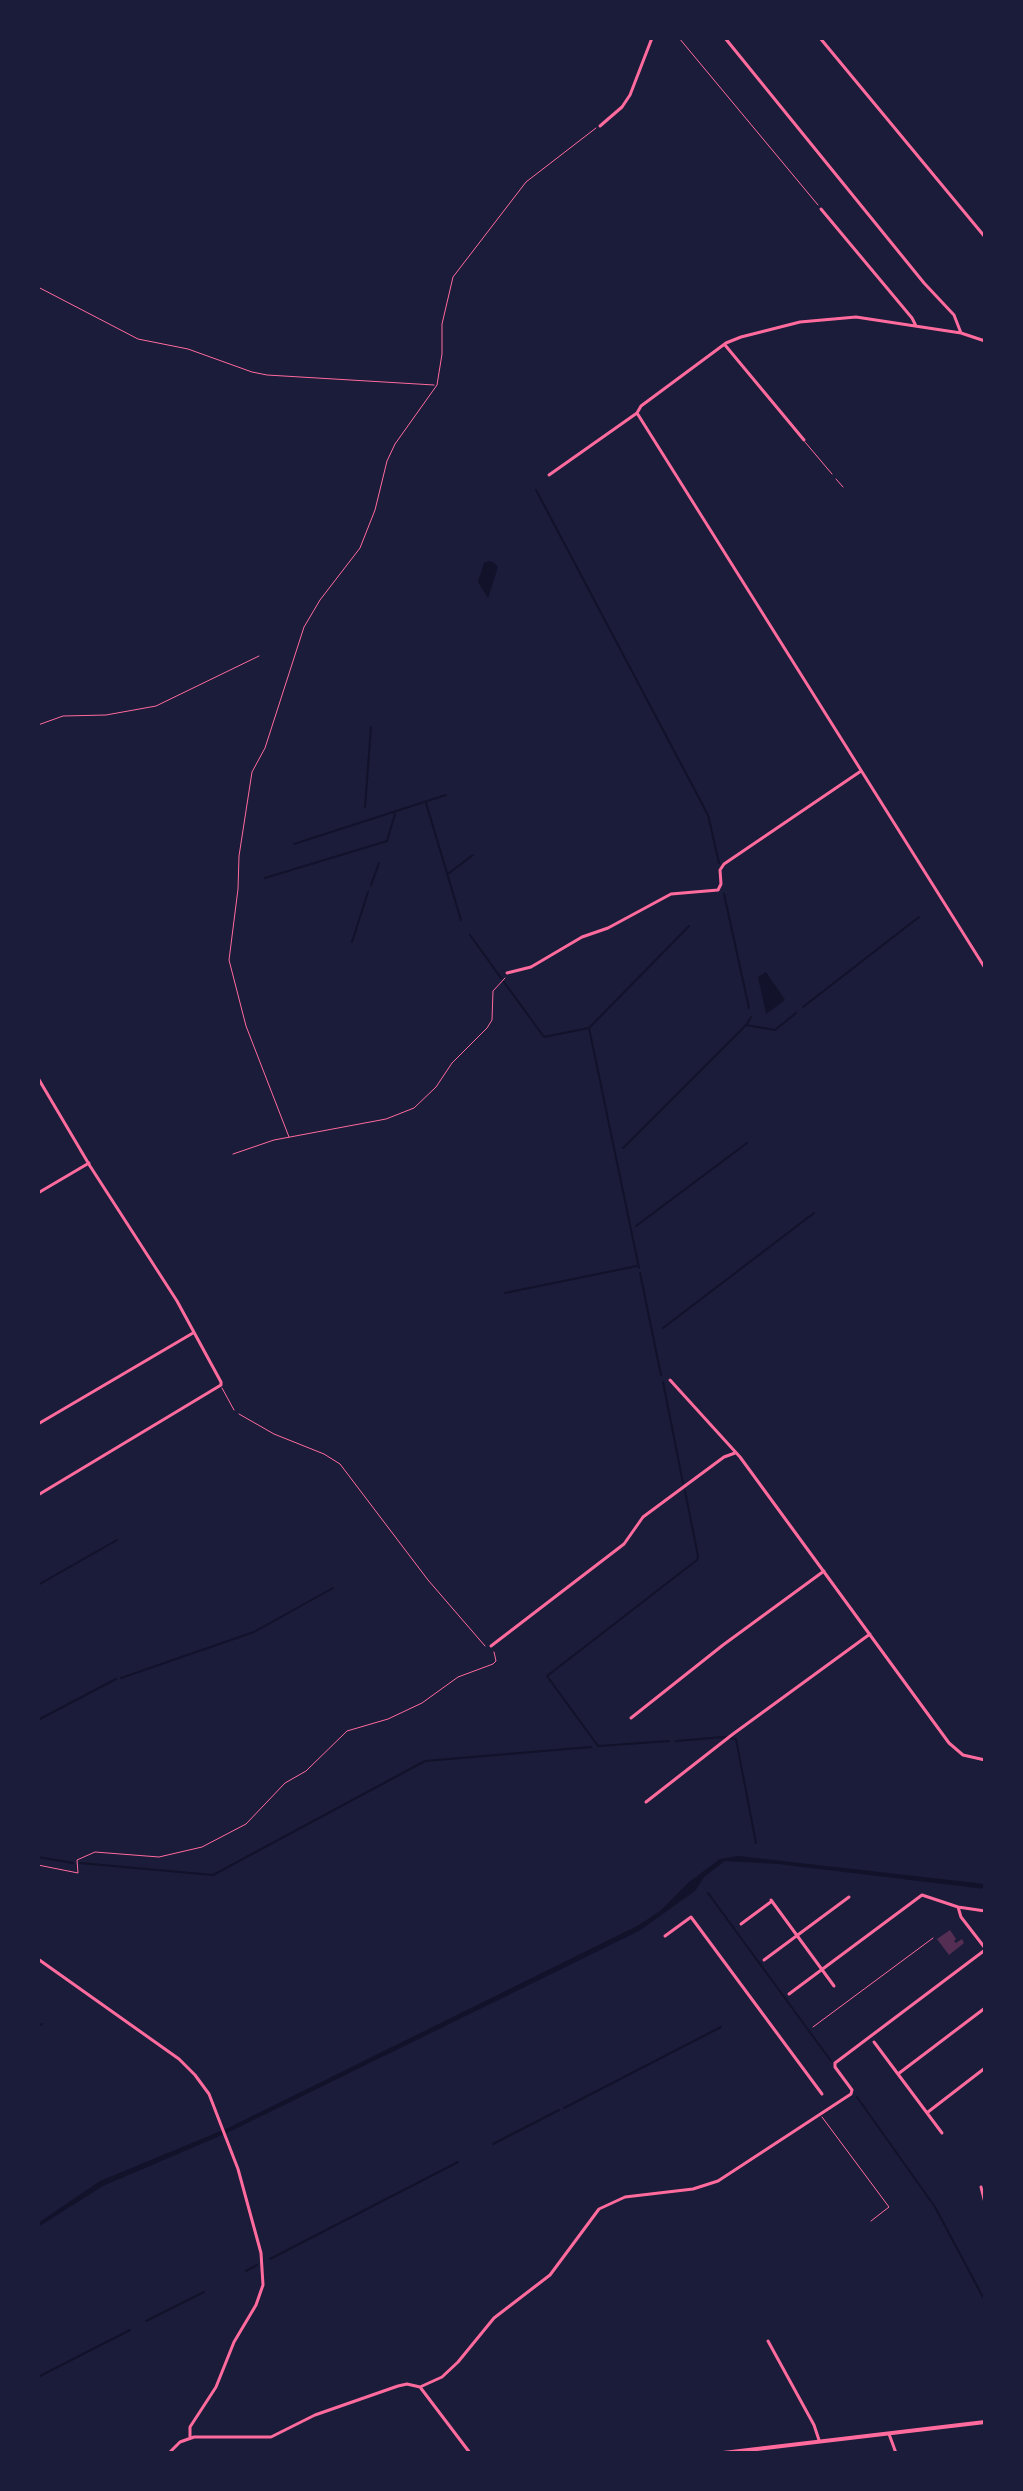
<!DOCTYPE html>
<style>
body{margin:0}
#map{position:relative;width:1023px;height:2491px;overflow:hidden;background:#1b1b3a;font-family:"Asap Condensed",sans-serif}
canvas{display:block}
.frame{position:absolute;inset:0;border:40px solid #1b1b3a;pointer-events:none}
</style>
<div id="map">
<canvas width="1023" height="2491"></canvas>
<div class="frame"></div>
</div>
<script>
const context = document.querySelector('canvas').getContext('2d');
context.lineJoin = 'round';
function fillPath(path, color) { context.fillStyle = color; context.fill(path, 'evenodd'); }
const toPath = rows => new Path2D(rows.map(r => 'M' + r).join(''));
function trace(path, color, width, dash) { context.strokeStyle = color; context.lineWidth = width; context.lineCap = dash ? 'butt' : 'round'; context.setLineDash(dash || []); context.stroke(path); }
fillPath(toPath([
 [489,561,493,562,498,567,488,598,478,582,484,563],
 [766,972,785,1000,766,1014,758,977],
 [738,1856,985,1884,985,1889,778,1864,725,1861,704,1877,695,1891,639,1931,229,2132,103,2186,38,2227,38,2223,100,2181,228,2128,639,1925,660,1911,689,1882,720,1859]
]), '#12122b');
trace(toPath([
 [536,490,708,815,719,863],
 [426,803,461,920],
 [365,807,371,727],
 [294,844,446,795],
 [449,873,473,855],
 [265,878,387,841,395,814],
 [371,885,379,863],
 [724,894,749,1008],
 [470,935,501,978],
 [352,942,368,892],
 [504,982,544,1037,589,1028],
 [803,1007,919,917],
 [747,1024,751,1017],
 [623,1148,746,1025,775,1030,796,1013],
 [636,1226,747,1143],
 [639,1268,589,1028,689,926],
 [640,1273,661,1375],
 [505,1293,637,1266],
 [663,1328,814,1213],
 [663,1382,683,1483],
 [38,1585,117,1540],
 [121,1678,254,1632,333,1588],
 [38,1720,116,1679],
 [676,1741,723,1737,736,1739,756,1843],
 [598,1746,547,1676,697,1560,698,1556,685,1491],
 [599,1746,669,1741],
 [38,1857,73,1863],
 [80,1863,213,1875,425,1761,591,1747],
 [708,1893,831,2061],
 [38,2026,42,2024],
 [857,2097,935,2207,985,2301],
 [564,2108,721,2027],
 [493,2144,559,2110],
 [270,2259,458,2162],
 [246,2271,257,2265],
 [146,2321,204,2292],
 [38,2377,130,2330]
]), '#12122b', 2);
fillPath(toPath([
 [950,1930,956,1939,954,1941,956,1943,962,1939,964,1943,949,1955,937,1939]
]), '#542f53');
trace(toPath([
 [679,38,818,205],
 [38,287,138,339,188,349,252,372,267,375,434,385],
 [836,479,843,487],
 [38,725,63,716,106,715,156,706,259,656],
 [289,1137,246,1026,229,960,238,889,239,856,252,772,265,748,304,627,320,600,360,548,375,510,387,461,395,444,437,385,442,354,442,324,453,277,526,182,596,128],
 [233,1154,274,1140,386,1119,414,1108,436,1087,452,1063,487,1028,492,1020,493,991,505,978],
 [239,1414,274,1434,324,1454,340,1464,428,1580,485,1646],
 [38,1865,78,1873,77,1860,95,1852,159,1857,202,1847,246,1824,285,1783,306,1771,347,1731,388,1719,422,1703,458,1677,493,1664,496,1661,494,1652]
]), '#ff6b9d', 1);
trace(toPath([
 [805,442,832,474],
 [222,1388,234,1410],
 [813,2027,933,1938],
 [822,2117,889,2207,871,2221]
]), '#ff6b9d', 1);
trace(toPath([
 [725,38,924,283,954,315,961,333],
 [820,38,985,237],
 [600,126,622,107,630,95,652,38],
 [821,209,912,318,916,326],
 [985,341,961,333,856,317,800,322,741,337,726,343,641,406,637,413,985,968],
 [725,345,804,440],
 [549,475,637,413],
 [507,973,531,967,582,937,608,928,671,894,718,890,721,884,720,870,724,864,861,771],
 [38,1078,90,1166,177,1301,221,1382,221,1385,38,1495],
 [38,1193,89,1163],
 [670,1380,740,1457,949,1743,963,1755,985,1760],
 [38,1424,193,1333],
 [491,1646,624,1544,643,1517,724,1457,735,1453],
 [631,1718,723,1645,824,1571],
 [646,1802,733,1734,870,1634],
 [771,1900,834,1986],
 [958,1907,961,1917,985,1948],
 [741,1924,772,1901],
 [665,1936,691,1917,822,2094],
 [38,1959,179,2059,195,2075,209,2094,238,2169,261,2253,263,2285,256,2305,234,2342,216,2387,190,2427,190,2438],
 [764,1960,849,1897],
 [789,1994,922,1895,958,1907,985,1911],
 [874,2042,942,2133],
 [898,2074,985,2008],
 [928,2112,985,2068],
 [981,2187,985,2203],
 [768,2341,814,2425,819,2440],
 [420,2387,470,2453],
 [889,2434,896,2453],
 [169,2453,180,2442,194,2437,271,2437,315,2415,398,2386,407,2384,420,2387,442,2377,458,2362,494,2318,550,2275,599,2209,625,2197,693,2189,718,2181,851,2094,852,2090,835,2067,835,2063,985,1950]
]), '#ff6b9d', 3);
trace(toPath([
 [723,2453,985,2422]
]), '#ff6b9d', 4);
</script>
